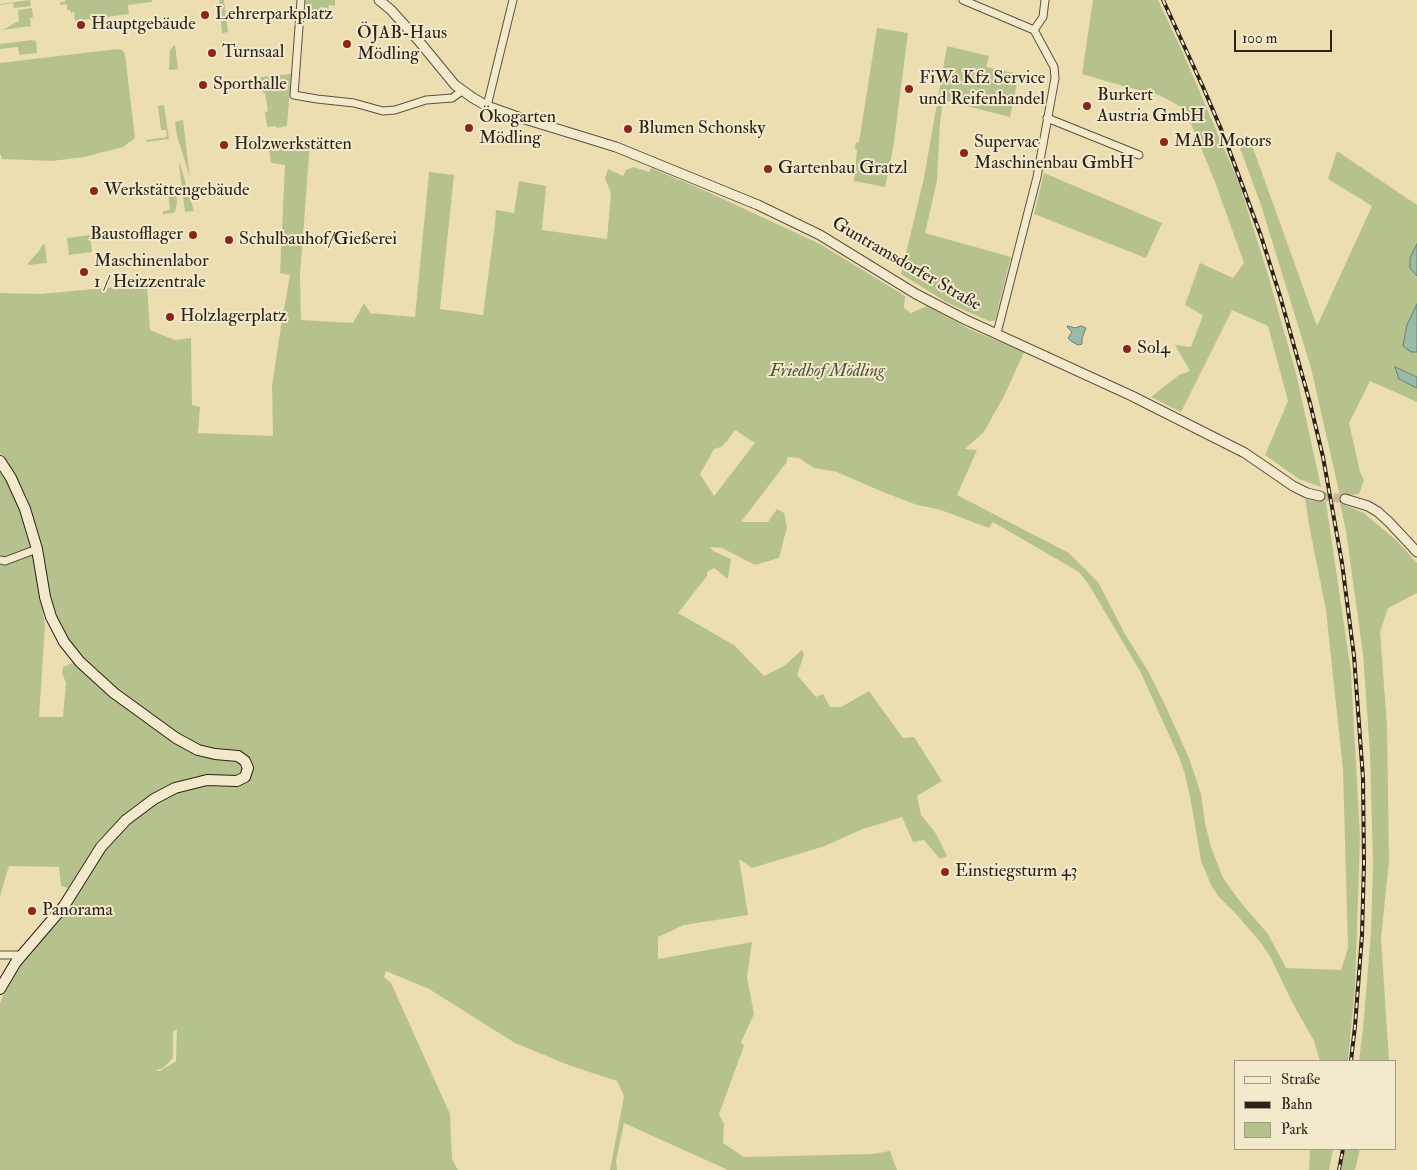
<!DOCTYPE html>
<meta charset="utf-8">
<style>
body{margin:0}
#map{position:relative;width:1417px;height:1170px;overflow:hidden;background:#eddeb2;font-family:"IM FELL Double Pica",serif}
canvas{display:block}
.legend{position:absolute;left:1234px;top:1060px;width:162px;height:90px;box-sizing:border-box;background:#f3eacd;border:1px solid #a39a85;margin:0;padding:6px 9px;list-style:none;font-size:15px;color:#2c2218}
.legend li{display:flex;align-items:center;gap:10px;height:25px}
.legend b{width:25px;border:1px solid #a39a85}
.scale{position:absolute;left:1234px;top:30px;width:98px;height:22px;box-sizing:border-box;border:2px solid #2c2218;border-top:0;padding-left:6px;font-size:15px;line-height:18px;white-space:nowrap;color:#2c2218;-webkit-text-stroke:4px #f3eacd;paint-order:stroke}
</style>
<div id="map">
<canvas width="1417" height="1170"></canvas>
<ul class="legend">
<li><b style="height:6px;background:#f3eacd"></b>Straße</li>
<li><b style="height:6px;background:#2c2218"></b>Bahn</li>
<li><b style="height:14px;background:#b6c28e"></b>Park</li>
</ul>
<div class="scale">100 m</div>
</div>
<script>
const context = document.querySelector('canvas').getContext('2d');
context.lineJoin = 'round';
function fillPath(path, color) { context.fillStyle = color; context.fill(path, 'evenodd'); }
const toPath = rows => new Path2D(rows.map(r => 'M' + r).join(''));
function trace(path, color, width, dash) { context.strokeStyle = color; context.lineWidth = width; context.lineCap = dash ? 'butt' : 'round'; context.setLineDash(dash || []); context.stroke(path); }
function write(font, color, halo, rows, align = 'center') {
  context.font = font + ' "IM FELL Double Pica",serif'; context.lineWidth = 4; context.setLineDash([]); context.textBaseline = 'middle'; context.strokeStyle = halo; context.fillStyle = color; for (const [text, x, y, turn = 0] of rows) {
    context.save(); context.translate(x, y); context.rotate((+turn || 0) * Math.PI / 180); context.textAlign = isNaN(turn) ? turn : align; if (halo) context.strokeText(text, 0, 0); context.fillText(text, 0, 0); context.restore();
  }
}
fillPath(toPath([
 [30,0,31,6,14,8,13,3,0,5,0,4],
 [65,0,152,0,152,2,128,5,129,14,75,21,74,12,71,13,70,10,67,10,67,4,60,5,60,2,65,2],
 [219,0,224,0,228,32,222,33],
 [306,0,335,0,335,6,329,5,328,15,310,14,311,5,305,4],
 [1093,0,1158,0,1183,53,1239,183,1266,268,1296,373,1321,487,1299,479,1265,455,1288,401,1268,326,1232,310,1181,412,1151,397,1179,375,1190,371,1175,345,1191,347,1203,315,1185,305,1200,263,1233,278,1244,263,1215,182,1185,109,1159,95,1127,87,1082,74],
 [32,8,33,17,30,18,31,26,2,30,19,21,18,10],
 [877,28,908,33,893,149,885,187,854,181,857,151,855,148,856,143,859,142],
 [32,40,36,41,37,53,19,55,18,47,0,49,0,44],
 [175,45,178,69,169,70,170,50,173,46],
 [947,46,989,56,986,67,1019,74,1010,117,943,100,940,123,937,181,925,233,1011,257,995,320,993,321,989,321,946,302,901,274,924,178],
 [118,49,122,50,125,54,135,138,123,147,84,157,52,161,2,159,0,153,0,63],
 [291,74,287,126,277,128,276,126,267,127,265,112,268,111,265,93,263,93,260,77],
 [164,105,169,139,147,142,146,140,167,137,166,130,161,130,158,106],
 [183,120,190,178,177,136,175,122],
 [1248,134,1317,326,1372,206,1328,179,1337,151,1417,205,1417,244,1410,258,1410,268,1417,276,1417,304,1407,325,1411,351,1417,352,1417,377,1396,368,1399,379,1417,388,1417,402,1370,381,1349,423,1360,472,1364,480,1359,494,1340,496,1311,368,1261,205,1237,140],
 [310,142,300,275,301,320,353,323,364,303,370,313,415,317,429,172,454,175,440,309,483,315,495,224,496,210,514,213,519,181,546,186,542,230,607,239,611,193,605,178,608,169,623,176,626,170,634,167,649,172,651,168,708,192,820,244,905,296,904,308,911,313,927,306,969,329,1024,352,1005,394,984,432,965,449,977,450,957,495,1069,553,1098,582,1125,634,1148,671,1166,707,1189,758,1201,794,1205,823,1211,847,1223,878,1242,904,1268,934,1286,968,1341,970,1348,948,1343,770,1326,610,1309,525,1305,498,1326,502,1351,672,1360,838,1355,988,1348,1061,1320,1061,1314,1041,1291,1000,1271,958,1261,943,1237,915,1219,897,1211,885,1201,861,1190,796,1184,771,1179,757,1140,671,1089,585,1079,572,993,522,989,528,938,509,917,505,883,492,837,472,814,468,799,458,788,457,786,463,741,522,768,522,777,509,784,513,787,527,779,558,755,565,722,548,710,547,713,551,731,559,728,579,714,568,707,572,707,576,678,613,734,645,764,676,784,666,802,650,804,655,797,675,816,697,823,694,830,707,841,707,869,691,903,738,914,737,942,781,917,796,921,815,935,832,947,856,940,859,924,840,913,842,902,817,860,830,825,846,752,868,739,859,748,915,684,925,658,937,658,959,752,942,747,977,754,1014,741,1042,744,1046,719,1114,724,1124,723,1143,744,1157,872,1154,890,1151,897,1170,728,1170,624,1123,616,1161,617,1170,610,1170,624,1096,617,1081,571,1066,515,1043,429,989,386,971,384,977,391,983,450,1114,452,1159,458,1170,0,1170,0,1003,12,972,90,871,117,832,160,800,192,785,232,784,252,766,185,741,111,685,81,658,67,641,48,595,44,554,27,497,11,469,0,453,0,293,41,294,147,284,150,330,175,340,191,338,192,405,200,407,198,433,273,436,272,386,281,326,290,275,280,273,285,165,271,163,269,148,286,146,287,144],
 [735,430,755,443,714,496,700,474,714,449,721,447,728,440],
 [177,1029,176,1061,160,1071,155,1071,163,1068,173,1058,173,1032],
 [179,164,180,164,194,211,185,212],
 [1044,173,1162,223,1146,258,1034,214],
 [168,189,176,189,177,203,175,212,172,213,163,214,163,211,170,210],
 [90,235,92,252,69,255,67,238],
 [43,244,45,245,47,263,28,265,28,263,39,251],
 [0,467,11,485,25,521,34,556,45,625,39,717,63,717,66,683,62,673,63,667,75,662,157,729,231,758,242,766,242,771,237,775,190,780,166,787,138,803,124,814,96,843,68,888,61,886,59,867,9,866,0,896],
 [1340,503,1364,513,1397,541,1417,563,1417,593,1388,608,1380,632,1387,725,1389,861,1381,938,1389,1061,1359,1061,1363,1028,1371,932,1373,862,1370,753,1363,654,1346,531],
 [1310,1149,1333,1149,1329,1170,1309,1170],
 [1345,1149,1360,1149,1355,1170,1341,1170]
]), '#b6c28e');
const water = toPath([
 [1417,244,1417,276,1410,268,1410,258,1417,244],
 [1417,304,1417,352,1411,352,1403,346,1407,325,1417,304],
 [1068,326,1075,328,1081,326,1086,328,1082,338,1082,344,1079,345,1076,344,1071,341,1068,338,1072,332,1067,327,1068,326],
 [1395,367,1417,377,1417,388,1399,379,1395,367]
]);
fillPath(water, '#99bcaa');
trace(water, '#6d7e70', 1);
trace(toPath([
 [1320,496,1345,499]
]), '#c6b893', 9, [9, 4.5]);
const minor = toPath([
 [301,0,294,95,317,99,354,103,383,111,395,110,426,100,452,98,462,91],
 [963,0,1034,30,1054,67,1055,78,1037,177,997,333],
 [1034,30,1043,17,1045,0],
 [487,106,513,0],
 [1047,118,1139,155],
 [0,560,5,561,37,549],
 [0,955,21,955]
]);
const tertiary = toPath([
 [379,0,391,10,418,40,455,85,473,98,487,106,515,116,616,147,758,205,820,235,916,294,964,319,1132,396,1245,453,1293,486,1307,493,1320,496],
 [1345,499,1368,506,1378,512,1389,522,1417,552]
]);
const secondary = toPath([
 [0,461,11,478,25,509,37,549,45,597,51,617,64,642,80,662,114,693,176,738,198,750,215,754,238,756,245,761,248,768,245,777,237,781,207,780,175,788,154,799,126,820,101,847,64,906,16,962,0,989]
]);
trace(minor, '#5c513e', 9);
trace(tertiary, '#5c513e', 11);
trace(secondary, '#2c2218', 12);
trace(minor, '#f3eacd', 7);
trace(tertiary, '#f3eacd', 9);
trace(secondary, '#f3eacd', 10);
const rail = toPath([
 [1163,0,1203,87,1224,136,1261,236,1280,296,1310,403,1323,457,1342,563,1354,656,1363,778,1364,863,1362,935,1355,1026,1351,1061],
 [1339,1170,1343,1149]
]);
trace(rail, '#2c2218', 4);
trace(rail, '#f3eacd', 2, [5.5]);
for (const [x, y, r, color] of [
 [205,15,5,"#8f2418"],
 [81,25,5,"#8f2418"],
 [347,44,5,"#8f2418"],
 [212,53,5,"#8f2418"],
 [203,85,5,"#8f2418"],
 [909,89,5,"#8f2418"],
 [1087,106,5,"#8f2418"],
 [469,128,5,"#8f2418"],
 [628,129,5,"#8f2418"],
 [1164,142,5,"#8f2418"],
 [224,145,5,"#8f2418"],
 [964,153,5,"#8f2418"],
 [768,169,5,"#8f2418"],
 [94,191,5,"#8f2418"],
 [193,235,5,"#8f2418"],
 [229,240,5,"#8f2418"],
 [84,272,5,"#8f2418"],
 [170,317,5,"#8f2418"],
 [1127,349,5,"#8f2418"],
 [945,872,5,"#8f2418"],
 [32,911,5,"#8f2418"]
]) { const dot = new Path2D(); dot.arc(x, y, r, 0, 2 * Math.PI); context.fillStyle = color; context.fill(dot); trace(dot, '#f3eacd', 2); }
write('18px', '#2c2218', '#f3eacd', [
 ["Lehrerparkplatz",215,15],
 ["Hauptgebäude",91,25],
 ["ÖJAB-Haus",357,34],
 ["Mödling",357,55],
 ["Turnsaal",222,53],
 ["FiWa Kfz Service",919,79],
 ["und Reifenhandel",919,100],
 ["Sporthalle",213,85],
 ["Burkert",1097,96],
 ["Austria GmbH",1097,117],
 ["Ökogarten",479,118],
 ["Mödling",479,139],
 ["Blumen Schonsky",638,129],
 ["MAB Motors",1174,142],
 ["Supervac",974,143],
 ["Maschinenbau GmbH",974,164],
 ["Holzwerkstätten",234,145],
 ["Gartenbau Gratzl",778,169],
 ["Werkstättengebäude",104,191],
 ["Baustofflager",183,235,"right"],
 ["Schulbauhof/Gießerei",239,240],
 ["Maschinenlabor",94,262],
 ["1 / Heizzentrale",94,283],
 ["Holzlagerplatz",180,317],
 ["Sol4",1137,349],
 ["Einstiegsturm 43",955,872],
 ["Panorama",42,911]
], 'left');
write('18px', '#2c2218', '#f3eacd', [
 ["Guntramsdorfer Straße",906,265,30]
]);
write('italic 18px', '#55523b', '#f3eacd', [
 ["Friedhof Mödling",827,372]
]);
</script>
